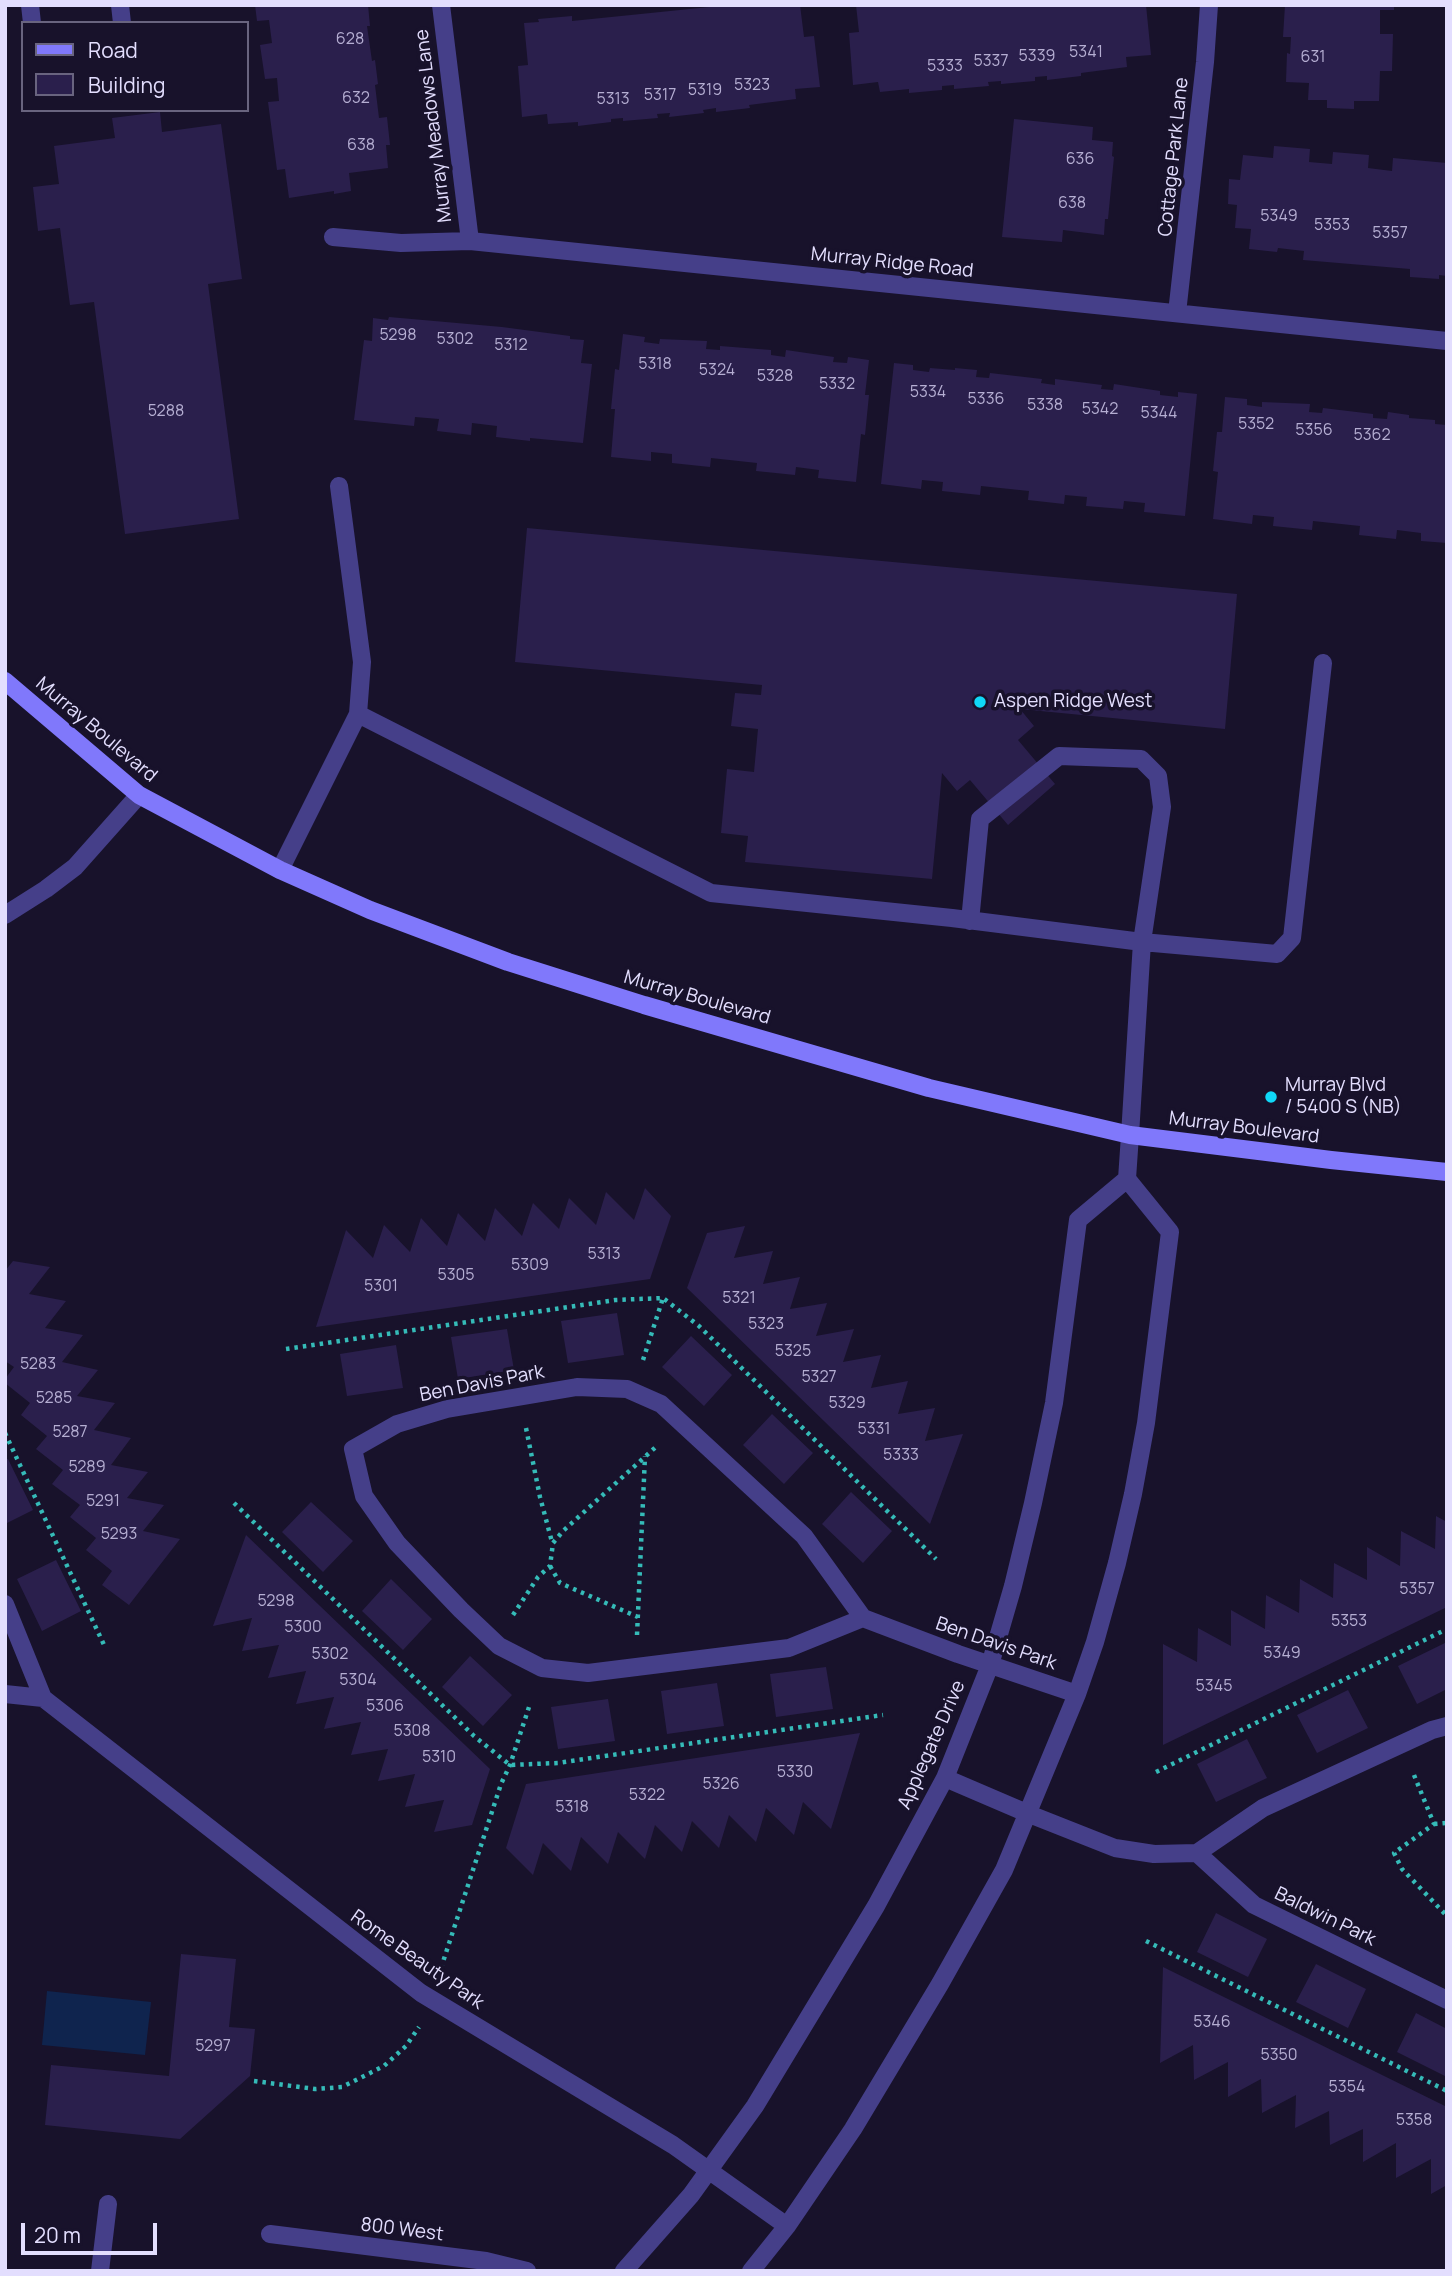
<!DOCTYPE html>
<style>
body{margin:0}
#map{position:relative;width:1452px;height:2276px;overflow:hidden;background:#18122b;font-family:Manrope,sans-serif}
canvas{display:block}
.frame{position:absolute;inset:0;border:7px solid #e3defe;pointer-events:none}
.legend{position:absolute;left:21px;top:21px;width:228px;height:91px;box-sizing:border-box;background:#18122b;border:2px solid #69647f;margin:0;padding:9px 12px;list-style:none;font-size:21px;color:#e3defe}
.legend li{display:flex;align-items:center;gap:14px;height:35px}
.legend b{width:35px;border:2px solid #69647f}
.scale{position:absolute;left:21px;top:2223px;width:136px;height:32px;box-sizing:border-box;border:4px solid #e3defe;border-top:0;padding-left:9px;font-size:21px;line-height:24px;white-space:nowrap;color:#e3defe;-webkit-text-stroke:5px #18122b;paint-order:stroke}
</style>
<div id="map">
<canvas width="1452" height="2276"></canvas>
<div class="frame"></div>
<ul class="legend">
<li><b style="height:9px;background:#8078fb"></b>Road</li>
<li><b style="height:19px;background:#2a1f4c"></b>Building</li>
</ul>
<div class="scale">20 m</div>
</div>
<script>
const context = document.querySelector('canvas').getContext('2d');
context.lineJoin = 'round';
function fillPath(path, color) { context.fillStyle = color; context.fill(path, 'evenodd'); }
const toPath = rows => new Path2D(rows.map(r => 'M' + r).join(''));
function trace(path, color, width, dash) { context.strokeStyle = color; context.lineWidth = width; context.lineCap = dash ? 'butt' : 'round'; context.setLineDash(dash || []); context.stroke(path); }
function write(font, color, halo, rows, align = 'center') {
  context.font = font + ' Manrope,sans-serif'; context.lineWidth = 7; context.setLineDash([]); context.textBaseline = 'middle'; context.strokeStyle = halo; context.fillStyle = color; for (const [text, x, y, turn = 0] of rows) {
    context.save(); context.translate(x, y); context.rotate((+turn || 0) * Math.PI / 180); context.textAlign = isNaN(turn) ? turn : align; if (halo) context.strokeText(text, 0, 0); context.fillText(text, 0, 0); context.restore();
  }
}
fillPath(toPath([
 [47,1991,151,2002,145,2055,42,2045]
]), '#0f244e');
fillPath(toPath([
 [255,5,368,5,370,26,367,26,372,61,375,60,378,84,375,85,379,118,387,117,390,145,386,145,388,168,349,173,351,191,334,194,334,191,289,198,285,169,277,170,268,102,279,101,277,78,265,79,260,45,272,43,269,20,257,21],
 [729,5,800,5,804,37,814,36,820,87,795,89,796,99,749,105,750,108,716,112,716,108,703,110,704,113,669,117,670,113,657,114,658,118,623,121,623,118,611,119,611,122,578,126,578,122,548,124,547,114,522,117,518,66,528,65,524,23,539,22,538,19,572,16,572,21],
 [856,5,1146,5,1151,55,1126,57,1127,67,1081,73,1081,76,1047,80,1047,76,1035,77,1035,81,1001,84,1001,81,988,82,989,86,954,89,954,85,942,86,942,90,909,93,909,89,880,92,878,82,853,85,849,33,859,32],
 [1285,5,1394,5,1394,10,1380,10,1380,34,1393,34,1392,71,1380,71,1379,101,1354,101,1354,109,1327,108,1327,100,1308,100,1309,83,1286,82,1287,53,1290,54,1291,37,1283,37],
 [160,112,162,132,221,124,242,279,208,284,239,519,125,534,94,302,70,305,60,228,38,231,33,187,59,184,54,146,115,138,112,118],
 [1014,119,1093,127,1092,140,1113,142,1112,156,1114,157,1108,219,1105,219,1104,235,1063,230,1062,242,1002,237],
 [1274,146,1310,149,1309,162,1332,164,1333,152,1369,155,1368,168,1392,171,1393,158,1447,163,1447,276,1439,275,1439,279,1410,277,1410,269,1303,260,1304,251,1278,248,1277,252,1249,249,1251,229,1235,228,1237,205,1228,204,1229,179,1240,180,1243,155,1273,158],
 [389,317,502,327,570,336,570,339,584,340,581,363,592,364,583,443,530,438,530,441,496,437,497,426,472,423,471,435,437,431,439,419,415,417,414,426,354,420,364,340,372,341,373,318,388,320],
 [623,334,645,337,644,342,659,344,660,339,707,341,706,349,720,350,720,346,771,350,771,355,785,357,786,350,834,357,833,362,847,363,848,357,869,360,865,395,869,395,865,435,861,434,856,482,818,478,819,470,796,467,795,475,756,471,757,463,711,458,710,467,672,463,672,454,651,452,651,461,611,457,615,409,611,409,615,369,619,370],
 [894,363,913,365,913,370,929,372,930,368,955,370,955,368,977,370,976,377,989,378,990,373,1042,379,1041,383,1055,385,1055,379,1102,385,1101,389,1113,390,1114,384,1160,391,1160,395,1178,397,1178,392,1197,394,1185,516,1144,512,1145,503,1124,501,1123,509,1086,506,1087,497,1065,495,1064,504,1028,500,1029,491,981,486,980,495,942,491,943,482,922,480,921,489,881,484],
 [1225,397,1247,399,1247,405,1262,407,1262,402,1310,404,1309,412,1322,413,1323,408,1373,414,1373,418,1387,419,1388,412,1409,415,1409,418,1435,420,1435,424,1447,425,1447,543,1421,541,1421,533,1397,530,1396,539,1359,535,1360,526,1313,521,1312,530,1273,526,1274,517,1253,515,1252,524,1213,519,1218,472,1213,471,1217,432,1222,432],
 [527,528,1237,594,1225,729,1020,709,1034,726,1018,740,1055,784,1008,825,970,780,957,791,942,773,932,879,745,862,748,836,721,833,727,769,754,772,758,729,731,726,735,693,761,695,762,685,515,662],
 [645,1188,671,1216,650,1279,316,1327,346,1230,373,1258,384,1225,410,1252,421,1218,447,1246,458,1213,485,1241,495,1208,522,1236,533,1203,559,1229,569,1198,596,1225,606,1192,634,1220],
 [745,1226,734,1258,773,1251,763,1284,800,1277,790,1309,827,1303,816,1336,854,1329,843,1362,881,1355,871,1388,908,1381,898,1414,935,1408,925,1441,963,1434,930,1524,687,1288,707,1233],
 [13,1261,50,1267,29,1294,66,1301,45,1328,83,1335,62,1362,98,1370,77,1396,115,1403,94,1430,131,1438,111,1465,148,1472,127,1498,164,1505,143,1531,180,1539,129,1605,102,1585,112,1571,86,1550,96,1538,70,1517,80,1505,52,1484,63,1470,36,1449,47,1436,21,1415,30,1403,5,1383,5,1379,14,1367,5,1361,5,1271],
 [617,1313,624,1355,568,1363,561,1321],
 [507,1329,514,1370,458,1379,451,1337],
 [691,1336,732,1375,704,1406,662,1367],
 [396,1345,403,1388,347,1396,340,1354],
 [772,1414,813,1453,784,1484,743,1445],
 [8,1459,33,1510,5,1524,5,1460],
 [851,1492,892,1531,863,1563,822,1524],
 [311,1502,353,1541,323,1572,282,1532],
 [1436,1516,1447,1522,1447,1607,1163,1745,1163,1644,1197,1662,1198,1628,1231,1646,1231,1610,1265,1629,1266,1595,1299,1613,1300,1579,1333,1598,1334,1563,1367,1580,1367,1547,1400,1566,1401,1531,1435,1549],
 [246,1535,490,1769,472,1825,434,1832,444,1800,405,1807,415,1774,378,1781,388,1749,351,1755,361,1722,324,1729,334,1697,296,1704,306,1671,268,1678,279,1645,242,1651,252,1618,213,1626],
 [56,1560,81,1611,42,1631,17,1579],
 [391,1579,432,1619,403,1650,362,1611],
 [1447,1642,1447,1689,1417,1704,1398,1666],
 [470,1656,512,1695,483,1726,442,1687],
 [826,1667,833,1709,776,1717,770,1674],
 [717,1683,724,1726,667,1734,661,1691],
 [1348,1690,1368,1728,1317,1753,1297,1715],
 [608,1699,615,1741,558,1749,551,1707],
 [860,1733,831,1829,803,1802,794,1835,766,1808,756,1842,729,1815,719,1848,692,1821,682,1852,655,1825,645,1859,618,1832,608,1864,581,1837,571,1871,543,1843,533,1875,506,1848,526,1784],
 [1247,1739,1267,1778,1216,1802,1197,1764],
 [1216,1913,1267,1939,1248,1977,1197,1952],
 [181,1954,236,1959,229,2027,255,2029,250,2076,180,2139,45,2125,51,2065,169,2076],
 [1316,1964,1366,1989,1348,2028,1296,2002],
 [1163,1967,1447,2107,1447,2185,1431,2194,1431,2159,1396,2178,1396,2143,1363,2162,1363,2129,1330,2145,1329,2111,1295,2128,1296,2095,1262,2113,1261,2079,1228,2097,1228,2062,1194,2080,1193,2045,1160,2063],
 [1416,2013,1447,2029,1447,2077,1397,2052]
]), '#2a1f4c');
trace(toPath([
 [286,1349,615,1300,663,1298,699,1326,936,1559],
 [643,1360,663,1298],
 [526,1428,540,1497,552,1542],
 [5,1433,105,1647],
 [234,1503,474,1736,510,1765,558,1763,883,1715],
 [550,1566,560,1583,638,1617],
 [513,1615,538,1577,550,1566,553,1543,563,1531,658,1445],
 [637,1635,645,1456],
 [1156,1772,1447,1629],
 [1414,1775,1434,1824,1394,1853,1402,1869,1447,1916],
 [1434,1824,1447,1823],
 [1146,1941,1447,2091],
 [441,1968,501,1784,510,1765,530,1704],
 [254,2081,315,2089,342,2087,384,2066,406,2046,419,2027]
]), '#35bbb8', 4.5, [3.5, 5]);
trace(toPath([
 [30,5,32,23],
 [120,5,122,23],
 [339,486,362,662,358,714,711,893,952,918,1142,942,1130,1135],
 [280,870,358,714],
 [970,921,980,819,1059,756,1141,759,1158,776,1162,807,1142,942,1277,954,1292,938,1323,663],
 [270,2234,486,2261,527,2271],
 [100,2271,108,2204]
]), '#453f89', 18);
trace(toPath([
 [441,5,470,241],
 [333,237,401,243,470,241,1447,341],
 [1177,313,1205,62,1209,5],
 [577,1387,627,1389,661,1404,804,1536,863,1618,789,1648,588,1673,542,1668,499,1646,461,1610,397,1543,364,1496,353,1449,397,1424,447,1409,577,1387],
 [5,1604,43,1698,5,1694],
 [863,1618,958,1654,1077,1694],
 [43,1698,421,1993,673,2145,787,2226],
 [1447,1726,1432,1730,1263,1808,1197,1853,1254,1905,1447,2000],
 [945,1778,1029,1814,1115,1848,1154,1854,1197,1853],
 [624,2271,691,2195,755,2106,876,1906,945,1778,990,1665,1013,1586,1033,1503,1054,1403,1078,1220,1127,1179],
 [751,2271,787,2226,853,2129,940,1984,1004,1870,1077,1694,1095,1642,1117,1563,1133,1494,1146,1423,1170,1232,1127,1179,1130,1135]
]), '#453f89', 18);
trace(toPath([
 [5,915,46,889,75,867,139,795]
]), '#453f89', 18);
trace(toPath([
 [5,681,139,795,280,870,370,910,508,962,644,1005,929,1088,1130,1135,1331,1160,1447,1172]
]), '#8078fb', 18);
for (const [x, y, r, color] of [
 [980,702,7,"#10d8f8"],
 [1271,1097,7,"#10d8f8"]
]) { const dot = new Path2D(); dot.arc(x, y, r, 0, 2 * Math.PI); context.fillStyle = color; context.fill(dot); trace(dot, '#18122b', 2.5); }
write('16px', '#b5aed2', null, [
 ["628",350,40],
 ["5341",1086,53],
 ["5339",1037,57],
 ["631",1313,58],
 ["5337",991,62],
 ["5333",945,67],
 ["5323",752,86],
 ["5319",705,91],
 ["5317",660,96],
 ["632",356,99],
 ["5313",613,100],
 ["638",361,146],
 ["636",1080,160],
 ["638",1072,204],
 ["5349",1279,217],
 ["5353",1332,226],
 ["5357",1390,234],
 ["5298",398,336],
 ["5302",455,340],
 ["5312",511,346],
 ["5318",655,365],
 ["5324",717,371],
 ["5328",775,377],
 ["5332",837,385],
 ["5334",928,393],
 ["5336",986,400],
 ["5338",1045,406],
 ["5342",1100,410],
 ["5288",166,412],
 ["5344",1159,414],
 ["5352",1256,425],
 ["5356",1314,431],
 ["5362",1372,436],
 ["5313",604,1255],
 ["5309",530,1266],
 ["5305",456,1276],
 ["5301",381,1287],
 ["5321",739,1299],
 ["5323",766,1325],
 ["5325",793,1352],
 ["5283",38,1365],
 ["5327",819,1378],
 ["5285",54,1399],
 ["5329",847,1404],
 ["5331",874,1430],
 ["5287",70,1433],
 ["5333",901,1456],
 ["5289",87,1468],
 ["5291",103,1502],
 ["5293",119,1535],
 ["5357",1417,1590],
 ["5298",276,1602],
 ["5353",1349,1622],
 ["5300",303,1628],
 ["5349",1282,1654],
 ["5302",330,1655],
 ["5304",358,1681],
 ["5345",1214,1687],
 ["5306",385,1707],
 ["5308",412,1732],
 ["5310",439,1758],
 ["5330",795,1773],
 ["5326",721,1785],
 ["5322",647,1796],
 ["5318",572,1808],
 ["5346",1212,2023],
 ["5297",213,2047],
 ["5350",1279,2056],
 ["5354",1347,2088],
 ["5358",1414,2121]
]);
write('19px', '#e3defe', '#18122b', [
 ["Murray Meadows Lane",434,126,-97],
 ["Cottage Park Lane",1174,157,-84],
 ["Murray Ridge Road",892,263,6],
 ["Murray Boulevard",96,730,40],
 ["Murray Boulevard",697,998,16],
 ["Murray Boulevard",1244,1128,7],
 ["Ben Davis Park",482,1384,-11],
 ["Ben Davis Park",996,1644,19],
 ["Applegate Drive",932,1745,-66],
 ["Baldwin Park",1325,1917,26],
 ["Rome Beauty Park",417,1960,35],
 ["800 West",402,2230,7]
]);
write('19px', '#e3defe', '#18122b', [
 ["Aspen Ridge West",994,702],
 ["Murray Blvd",1285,1086],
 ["/ 5400 S (NB)",1285,1108]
], 'left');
</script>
